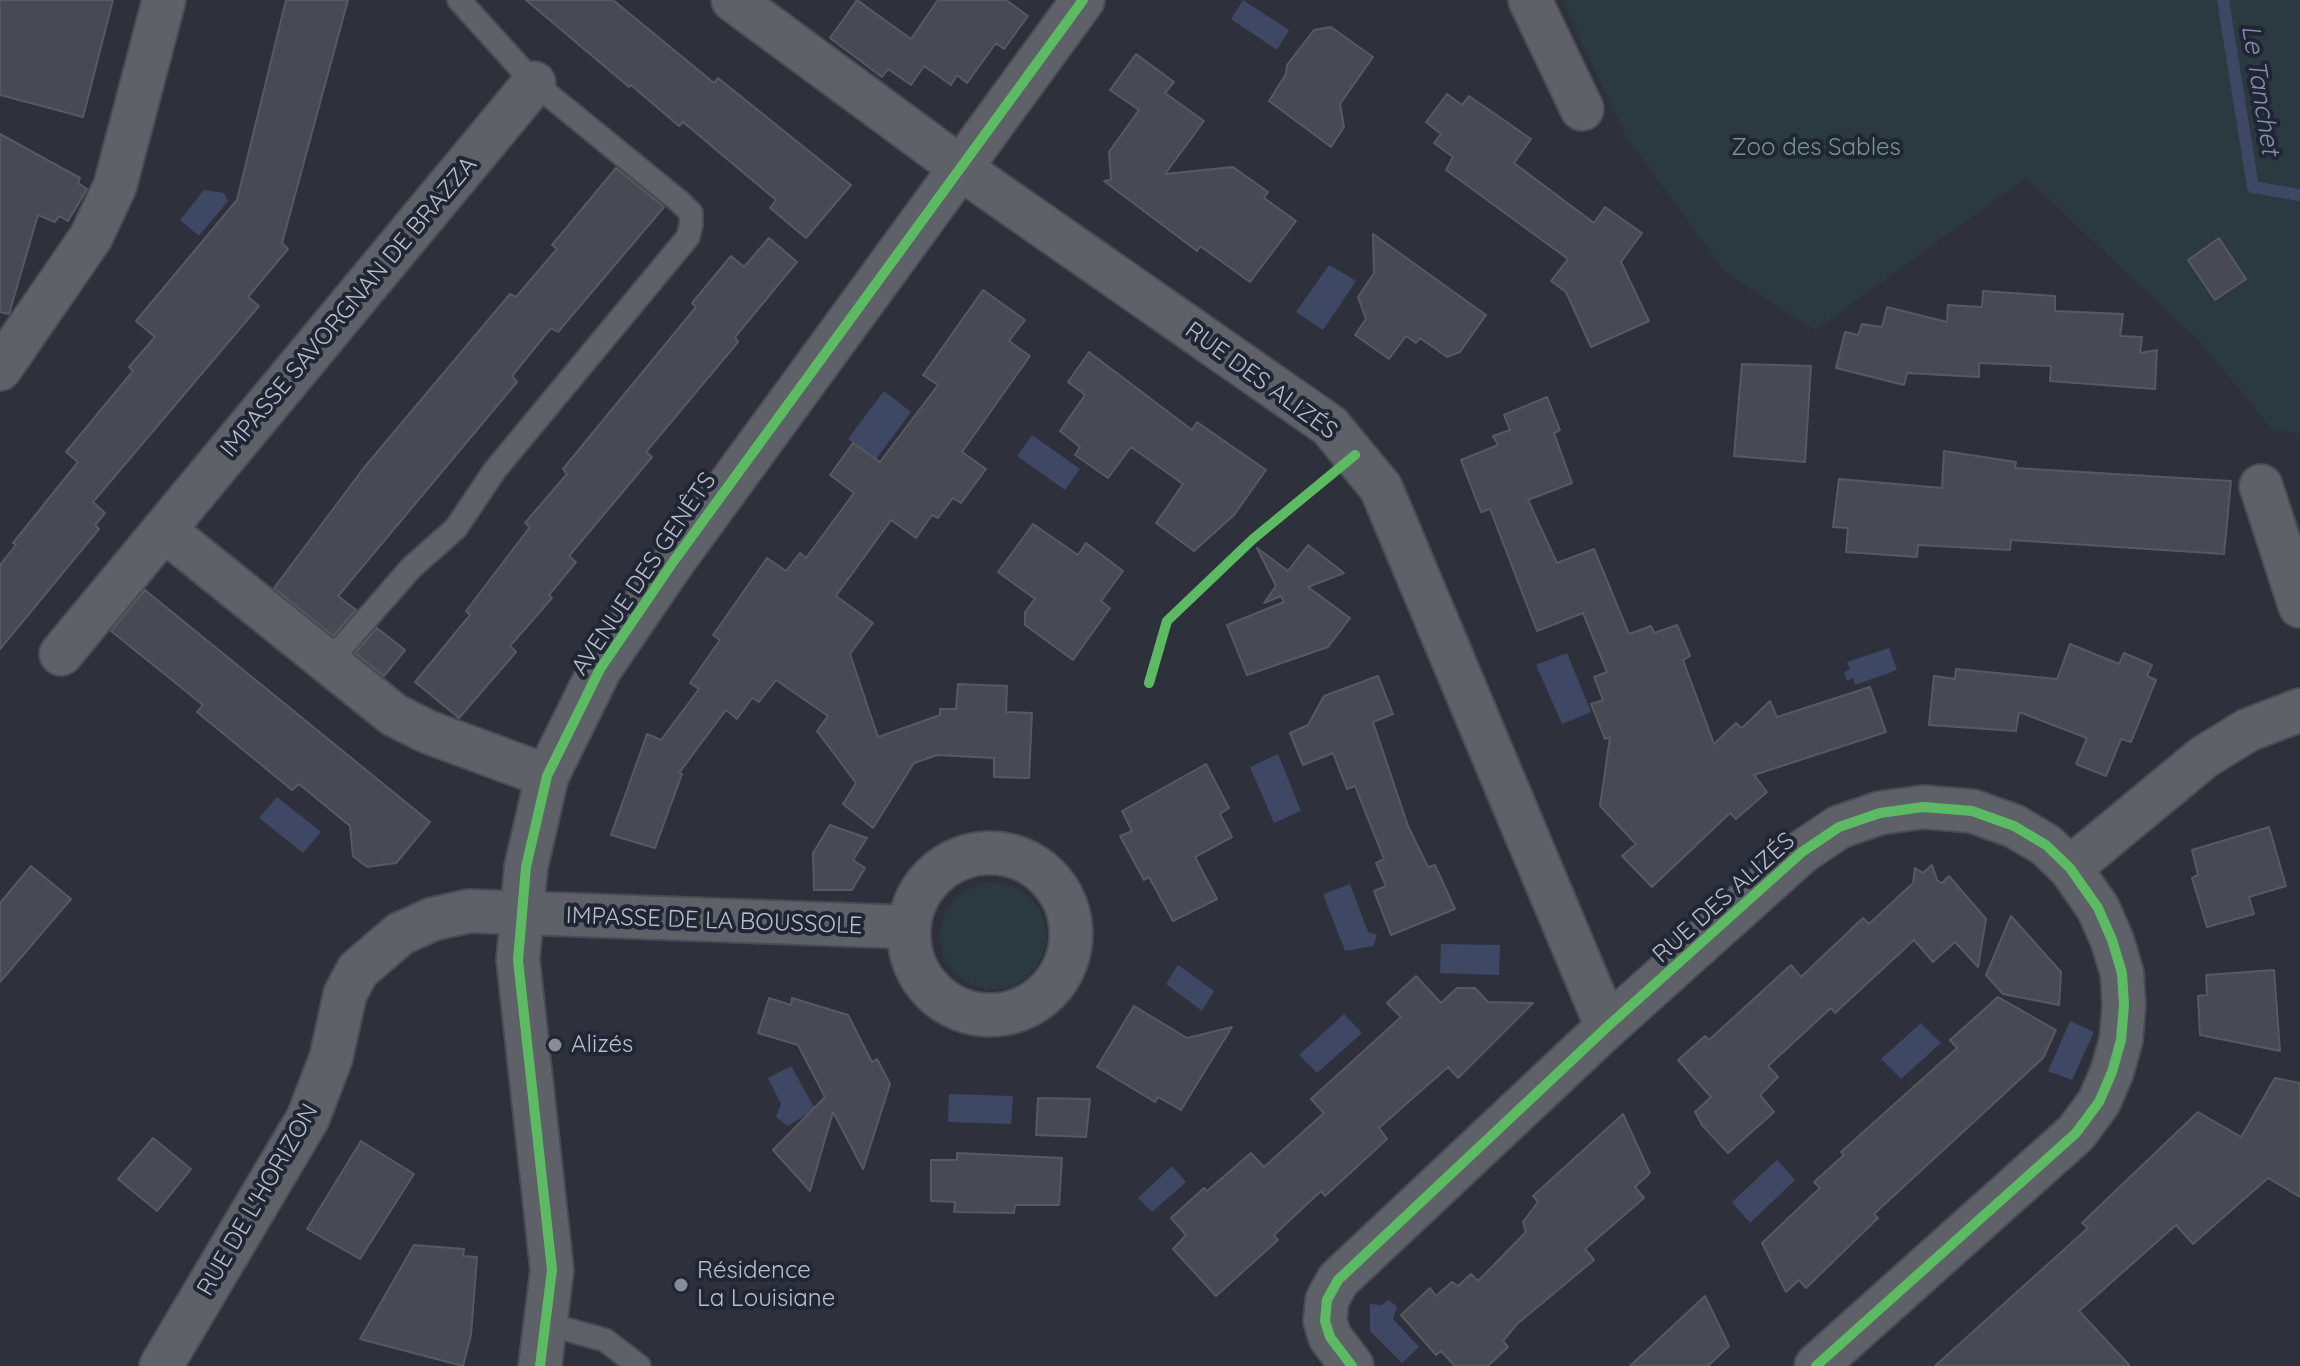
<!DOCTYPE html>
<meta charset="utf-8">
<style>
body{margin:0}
canvas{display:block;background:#2e313b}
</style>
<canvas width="2300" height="1366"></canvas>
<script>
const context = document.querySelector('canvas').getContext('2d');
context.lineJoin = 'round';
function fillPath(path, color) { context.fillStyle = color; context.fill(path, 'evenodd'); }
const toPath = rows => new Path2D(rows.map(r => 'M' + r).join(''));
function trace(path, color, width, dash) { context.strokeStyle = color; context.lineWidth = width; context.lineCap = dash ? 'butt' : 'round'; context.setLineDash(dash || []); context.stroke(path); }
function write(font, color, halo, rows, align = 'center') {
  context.font = font + ' Quicksand,sans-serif'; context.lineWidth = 8; context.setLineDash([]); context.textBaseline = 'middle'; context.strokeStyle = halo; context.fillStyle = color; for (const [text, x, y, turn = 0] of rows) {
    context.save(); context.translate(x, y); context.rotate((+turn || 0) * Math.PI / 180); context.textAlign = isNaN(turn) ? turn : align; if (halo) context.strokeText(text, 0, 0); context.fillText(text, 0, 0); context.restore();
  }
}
fillPath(toPath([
 [1562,0,2300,0,2300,434,2271,428,2200,342,2026,178,1815,330,1726,273,1626,136],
 '940 936a53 53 0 1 1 106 0a53 53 0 1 1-106 0Z'
]), '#2b3940');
fillPath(toPath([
 [1243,0,1289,30,1277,50,1231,19],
 [204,190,224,193,228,201,199,236,180,220],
 [1329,265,1356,281,1323,330,1296,312],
 [884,391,911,412,876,459,848,439],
 [1032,435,1080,469,1065,490,1017,456],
 [1889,648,1897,670,1855,685,1853,678,1847,681,1844,672,1850,669,1847,662],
 [1567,653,1591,712,1562,724,1536,665],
 [1278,754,1301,811,1274,823,1250,767],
 [277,797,321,832,303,853,259,818],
 [1350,884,1368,932,1377,935,1373,946,1345,951,1323,894],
 [1441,944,1500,945,1499,975,1440,973],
 [1178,965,1214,991,1202,1011,1166,984],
 [1344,1014,1362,1033,1317,1073,1299,1055],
 [2070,1021,2094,1032,2072,1080,2048,1071],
 [1921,1023,1941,1043,1901,1079,1881,1059],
 [791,1066,815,1109,788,1126,776,1117,781,1104,768,1078],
 [949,1094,1013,1096,1011,1124,948,1122],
 [1777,1160,1795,1180,1750,1223,1732,1202],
 [1172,1166,1186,1182,1152,1212,1138,1198],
 [1389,1300,1397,1307,1393,1319,1419,1347,1402,1363,1370,1331,1370,1304,1381,1305]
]), '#3e4764');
trace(toPath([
 [2223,0,2253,187,2300,195]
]), '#3e4764', 12);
const building = toPath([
 [0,0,113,0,83,117,0,95,0,0],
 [286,0,348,0,282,243,288,249,248,297,259,306,93,502,105,513,95,525,99,529,0,649,0,565,16,545,13,543,78,462,66,452,133,371,129,367,155,337,136,321,237,200,286,0],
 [526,0,613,0,714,83,718,78,851,185,806,238,770,208,776,200,683,122,679,126,631,85,629,87,526,0],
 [857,0,911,39,938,0,1006,0,1028,16,1004,49,996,43,967,83,957,75,951,85,924,66,911,85,888,69,882,77,830,38,857,0],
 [1331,27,1373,57,1340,104,1344,127,1331,147,1269,101,1286,74,1287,65,1314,30,1331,27],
 [1136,54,1174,82,1165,93,1204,121,1165,174,1233,167,1268,192,1264,198,1296,221,1250,282,1200,246,1197,251,1104,181,1111,180,1109,152,1139,110,1110,90,1136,54],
 [1447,94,1462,105,1469,96,1531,139,1514,163,1594,223,1605,207,1642,233,1621,262,1649,321,1591,347,1566,292,1551,281,1568,259,1446,170,1453,157,1434,143,1441,134,1426,122,1447,94],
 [0,134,80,178,78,183,87,189,68,221,59,216,55,222,38,215,9,314,0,312,0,134],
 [616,168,664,207,558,332,551,328,512,376,517,382,338,596,356,610,333,636,274,588,363,469,510,294,516,297,557,249,552,245,616,168],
 [1373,234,1486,315,1460,352,1447,357,1420,338,1416,343,1406,336,1389,359,1355,335,1366,319,1358,297,1374,273,1373,234],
 [769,238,797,262,735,337,738,342,646,452,652,457,569,556,576,562,549,595,552,598,510,646,516,652,459,718,415,682,470,615,466,611,530,527,525,523,567,474,563,469,696,307,692,303,731,256,744,267,769,238],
 [2219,238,2246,279,2215,300,2188,260,2219,238],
 [983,290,1025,320,1009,341,1030,356,962,452,986,469,961,503,953,498,938,518,932,515,916,538,891,520,836,596,873,623,850,654,878,737,940,715,940,709,956,709,958,684,1007,686,1006,712,1032,713,1029,778,994,777,994,758,937,755,914,763,873,828,843,804,856,783,817,731,828,716,776,680,759,702,752,698,737,719,726,710,679,773,682,774,655,848,611,835,647,734,661,740,699,689,690,683,720,640,713,635,767,558,786,571,800,553,806,558,854,493,830,475,853,443,880,462,938,385,923,375,983,290],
 [1983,291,2055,296,2055,311,2123,314,2120,336,2142,337,2140,353,2157,350,2155,389,2050,381,2051,366,1979,363,1979,377,1907,373,1904,385,1836,368,1845,332,1858,335,1862,324,1882,327,1887,307,1947,322,1948,305,1982,307,1983,291],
 [1089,352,1192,430,1197,422,1266,470,1234,515,1194,551,1156,523,1183,484,1131,447,1108,478,1075,455,1080,447,1060,431,1085,395,1068,382,1089,352],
 [1742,364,1811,366,1805,462,1734,456,1742,364],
 [1547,397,1560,430,1554,433,1572,483,1528,500,1557,563,1594,549,1629,634,1651,626,1654,633,1677,625,1690,656,1683,660,1714,744,1736,723,1742,728,1770,701,1777,717,1870,687,1886,732,1754,775,1767,792,1736,819,1730,813,1652,887,1622,856,1636,844,1600,806,1610,737,1605,739,1591,704,1603,700,1594,677,1607,672,1583,613,1537,631,1490,509,1481,512,1461,460,1498,445,1493,436,1510,430,1504,415,1547,397],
 [1944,451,2016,462,2015,468,2231,481,2224,554,2011,540,2010,550,1918,545,1917,557,1846,552,1848,528,1833,527,1839,479,1942,488,1944,451],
 [1033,524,1078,555,1086,543,1123,571,1101,601,1110,608,1073,660,1025,625,1025,612,1035,599,998,572,1033,524],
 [1308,545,1344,573,1308,587,1350,618,1328,647,1247,675,1227,625,1284,602,1281,596,1264,603,1276,586,1257,548,1288,571,1308,545],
 [145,590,430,822,396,863,367,867,353,856,350,826,299,784,292,790,197,712,203,705,111,631,145,590],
 [377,628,405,650,384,676,355,653,377,628],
 [2070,644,2119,664,2124,653,2152,665,2147,676,2156,680,2131,742,2121,739,2106,776,2076,764,2087,738,2019,712,2016,731,1929,725,1934,676,1955,679,1956,669,2057,679,2070,644],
 [1378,676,1393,714,1373,722,1408,826,1428,867,1435,865,1455,909,1391,935,1374,891,1386,886,1376,863,1384,859,1355,786,1347,789,1333,753,1303,765,1290,733,1308,725,1324,696,1378,676],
 [1206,764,1229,808,1220,814,1232,837,1195,857,1217,899,1173,921,1149,877,1144,880,1120,836,1132,831,1122,811,1206,764],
 [830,825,867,838,853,860,865,868,852,890,814,890,813,853,830,825],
 [2269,827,2286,886,2249,897,2254,914,2207,927,2192,878,2198,875,2192,850,2269,827],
 [1932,865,1937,880,1942,883,1949,876,1986,919,1978,967,1955,942,1933,962,1914,940,1835,1013,1831,1008,1768,1066,1778,1077,1760,1095,1774,1112,1728,1153,1702,1125,1695,1112,1711,1097,1678,1060,1705,1036,1709,1040,1791,965,1801,977,1863,918,1869,924,1913,883,1915,868,1923,873,1932,865],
 [31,866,71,899,0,982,0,903,31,866],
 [2011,916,2061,972,2059,1005,2003,994,1986,975,2011,916],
 [2274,970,2280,1051,2200,1035,2198,996,2207,995,2206,975,2274,970],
 [1416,976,1441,1003,1457,988,1475,988,1488,1002,1533,1003,1458,1078,1448,1067,1379,1128,1387,1139,1325,1196,1321,1191,1274,1235,1278,1240,1216,1296,1173,1249,1186,1235,1171,1218,1204,1188,1207,1191,1251,1153,1264,1167,1324,1113,1311,1099,1401,1017,1387,1003,1416,976],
 [1998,997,2056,1030,2043,1058,1874,1214,1878,1218,1806,1288,1799,1280,1786,1292,1762,1243,1820,1188,1814,1182,1844,1155,1841,1152,1957,1048,1950,1040,1998,997],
 [769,998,791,1005,792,998,848,1015,872,1062,877,1059,890,1084,863,1169,833,1112,810,1191,773,1150,825,1097,798,1045,758,1033,769,998],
 [1134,1006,1187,1038,1232,1027,1181,1110,1158,1097,1155,1102,1097,1067,1134,1006],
 [2275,1078,2300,1083,2300,1197,2268,1178,2193,1244,2176,1225,2079,1311,2130,1366,1935,1366,2088,1228,2082,1223,2198,1112,2241,1137,2275,1078],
 [1038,1098,1090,1099,1086,1137,1036,1135,1038,1098],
 [1623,1114,1650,1173,1635,1187,1644,1198,1585,1249,1594,1260,1517,1324,1503,1341,1508,1347,1488,1366,1455,1366,1441,1351,1436,1355,1401,1315,1430,1288,1436,1296,1452,1282,1458,1286,1471,1274,1478,1281,1526,1232,1523,1222,1538,1202,1533,1196,1623,1114],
 [153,1138,191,1169,157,1211,118,1179,153,1138],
 [361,1141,414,1174,360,1259,307,1229,361,1141],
 [957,1153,1062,1158,1059,1205,1015,1205,1014,1213,954,1212,955,1202,931,1201,931,1160,957,1160,957,1153],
 [414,1245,464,1249,463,1256,477,1257,471,1335,463,1366,360,1339,414,1245],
 [1705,1296,1729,1346,1708,1366,1630,1366,1705,1296]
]);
fillPath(building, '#474a52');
trace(building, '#565962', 2);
const lane = toPath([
 [328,663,411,568,456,528,495,470,688,237,691,225,691,213,680,202,534,83,459,0],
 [547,1324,605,1340,639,1366]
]);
const street = toPath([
 [733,0,980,182,1330,426,1381,488,1607,1027],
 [1530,0,1582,109],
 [0,369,91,237,115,186,164,0],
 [2261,486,2300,606],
 [164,530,394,715,428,732,547,776],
 [61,654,534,83],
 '909 934a81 81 0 1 1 162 0a81 81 0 1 1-162 0Z',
 [2070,868,2204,757,2248,730,2300,710],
 [161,1366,308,1118,331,1058,345,994,358,970,400,934,433,919,469,911,908,927],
 [540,1366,552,1270,518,960,526,867,547,776,600,669,673,562,1083,0],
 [1352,1366,1330,1337,1325,1321,1327,1300,1338,1280,1607,1027,1802,852,1839,827,1880,813,1923,807,1972,811,2014,826,2046,845,2070,868,2098,908,2112,940,2122,973,2124,1005,2121,1040,2112,1072,2099,1102,2076,1133,1816,1366]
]);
trace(lane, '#4a4c54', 26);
trace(street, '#4a4c54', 46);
trace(lane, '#5e6168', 22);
trace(street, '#5e6168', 42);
trace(toPath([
 [1149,683,1167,621,1253,539,1355,455],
 [540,1366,552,1270,518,960,526,867,547,776,600,669,673,562,1083,0],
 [1352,1366,1330,1337,1325,1321,1327,1300,1338,1280,1607,1027,1802,852,1839,827,1880,813,1923,807,1972,811,2014,826,2046,845,2070,868,2098,908,2112,940,2122,973,2124,1005,2121,1040,2112,1072,2099,1102,2076,1133,1816,1366]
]), '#5cba63', 10);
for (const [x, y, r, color] of [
 [555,1045,8,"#888c98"],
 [681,1285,8,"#888c98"]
]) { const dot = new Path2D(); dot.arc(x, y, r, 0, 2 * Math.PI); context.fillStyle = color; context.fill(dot); trace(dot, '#212635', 3); }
write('24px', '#739983', '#212635', [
 ["Zoo des Sables",1816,148]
]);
write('24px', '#b9bdca', '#212635', [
 ["IMPASSE SAVORGNAN DE BRAZZA",349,307,-50],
 ["RUE DES ALIZÉS",1261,381,36],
 ["AVENUE DES GENÊTS",644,574,-56],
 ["RUE DES ALIZÉS",1724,898,-42],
 ["IMPASSE DE LA BOUSSOLE",714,921,2],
 ["RUE DE L'HORIZON",258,1200,-60]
]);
write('24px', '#b9bdca', '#212635', [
 ["Alizés",571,1045],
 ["Résidence",697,1271],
 ["La Louisiane",697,1299]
], 'left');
write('italic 26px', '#848eaf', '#212635', [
 ["Le Tanchet",2260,90,81]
]);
</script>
